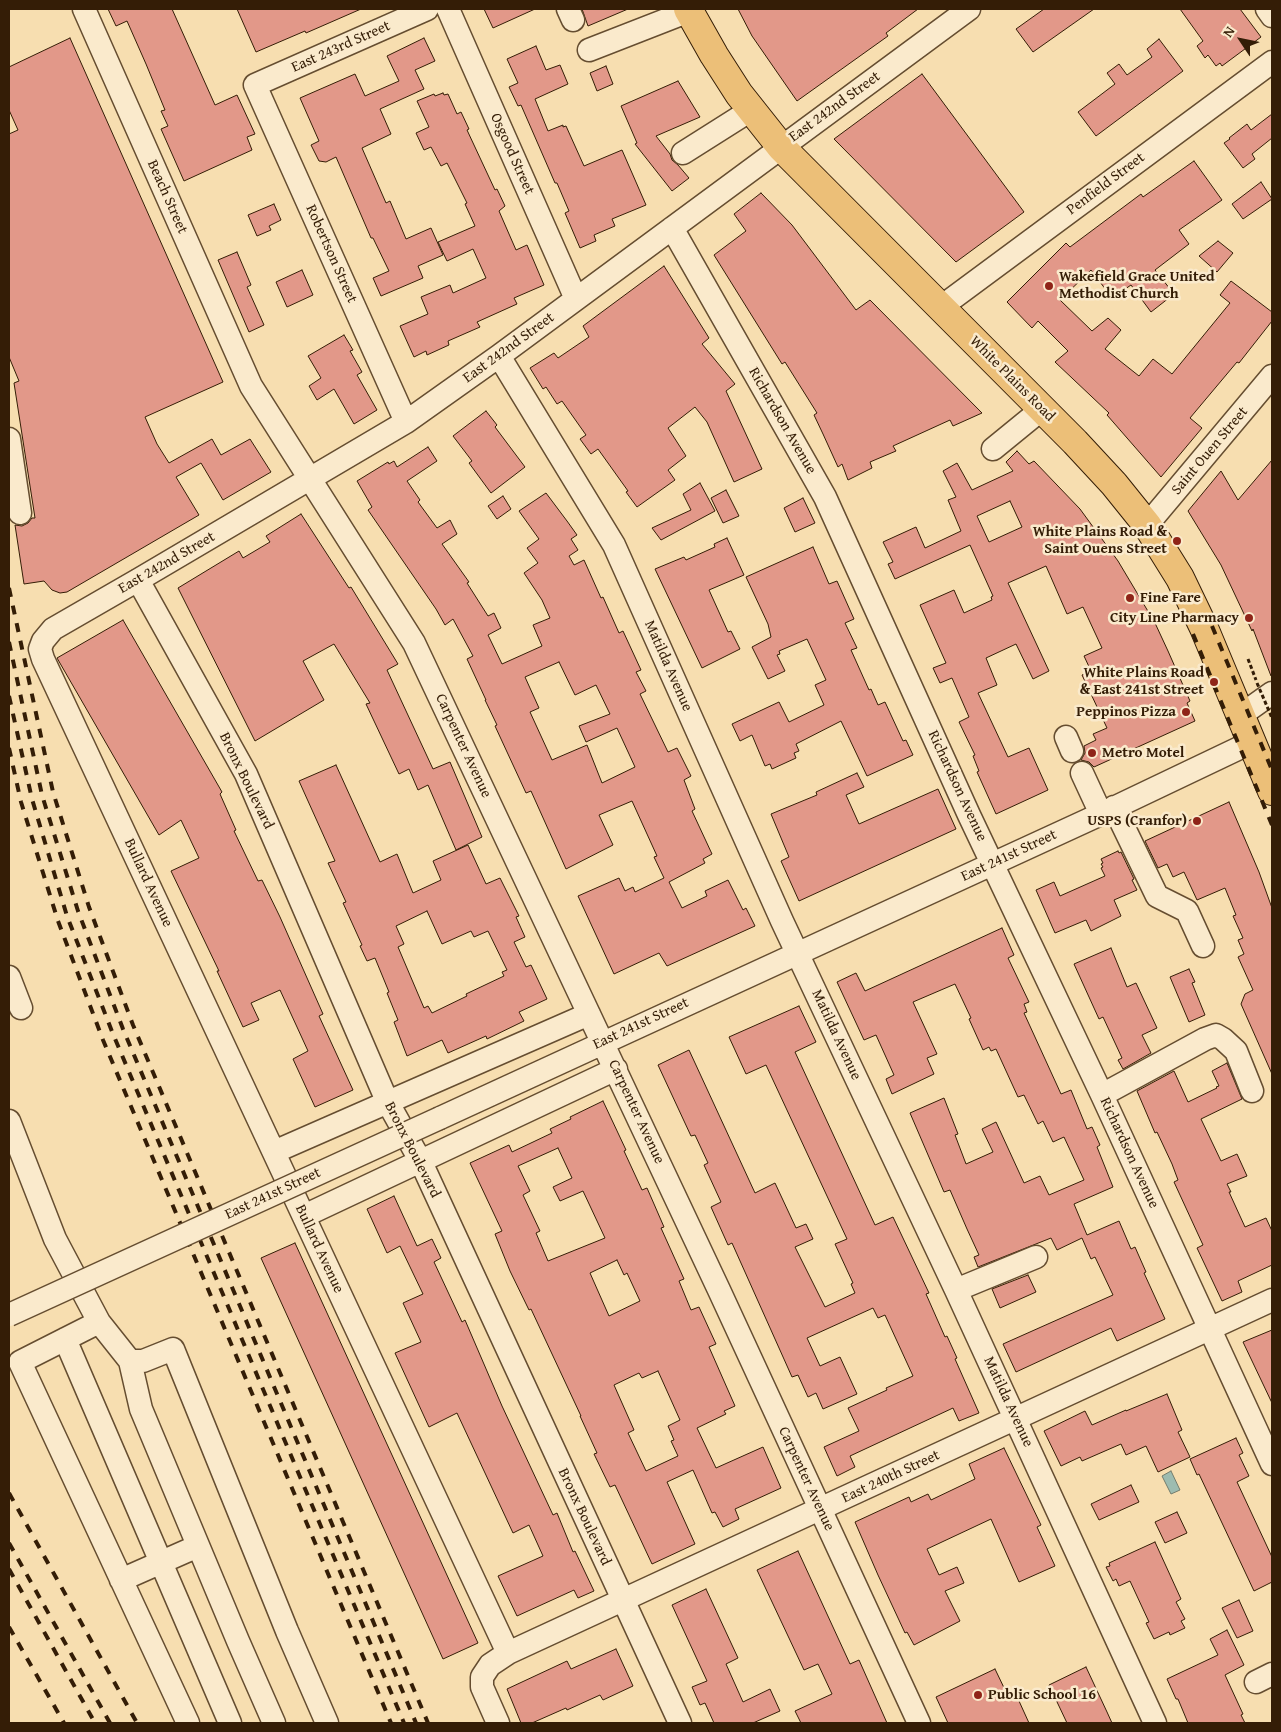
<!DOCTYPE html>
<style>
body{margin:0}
#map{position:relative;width:1281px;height:1732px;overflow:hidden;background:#f7deb0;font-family:"Gentium Book Plus",serif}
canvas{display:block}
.frame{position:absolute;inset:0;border:10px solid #341d06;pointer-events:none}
.north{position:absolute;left:1216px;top:15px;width:50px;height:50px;-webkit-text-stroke:4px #faeacc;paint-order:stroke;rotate:304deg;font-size:14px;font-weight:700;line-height:20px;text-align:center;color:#341d06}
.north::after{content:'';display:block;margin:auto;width:18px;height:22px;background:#341d06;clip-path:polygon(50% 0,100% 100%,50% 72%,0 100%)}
</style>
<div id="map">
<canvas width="1281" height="1732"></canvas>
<div class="frame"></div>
<div class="north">N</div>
</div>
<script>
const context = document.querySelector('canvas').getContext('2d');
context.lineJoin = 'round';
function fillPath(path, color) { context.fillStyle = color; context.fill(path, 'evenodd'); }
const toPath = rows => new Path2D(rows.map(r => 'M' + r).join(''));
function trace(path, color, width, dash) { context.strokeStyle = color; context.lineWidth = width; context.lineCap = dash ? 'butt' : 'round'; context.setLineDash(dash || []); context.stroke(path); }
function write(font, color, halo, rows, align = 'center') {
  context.font = font + ' "Gentium Book Plus",serif'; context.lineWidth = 5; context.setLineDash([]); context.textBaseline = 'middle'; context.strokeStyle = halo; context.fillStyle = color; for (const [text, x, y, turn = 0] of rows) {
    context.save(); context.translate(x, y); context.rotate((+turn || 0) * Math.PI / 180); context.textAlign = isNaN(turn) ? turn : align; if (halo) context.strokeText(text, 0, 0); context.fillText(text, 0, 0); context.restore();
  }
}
const water = toPath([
 [1171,1471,1180,1490,1171,1494,1162,1476,1171,1471]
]);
fillPath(water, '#9dbcb0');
trace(water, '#737c6c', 1);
const building = toPath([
 [108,9,172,9,215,105,237,95,255,134,247,137,252,150,184,181,161,129,168,126,161,111,165,110,146,64,127,21,116,26,108,9],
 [237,9,361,9,306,33,305,31,256,52,237,9],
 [484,9,535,9,493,28,484,9],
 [582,9,628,9,588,26,582,9],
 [738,9,918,9,886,33,888,36,797,101,752,36,738,9],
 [1044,9,1094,9,1033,52,1016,29,1044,9],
 [1180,9,1240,9,1261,37,1222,66,1220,63,1216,66,1208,55,1205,58,1197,46,1203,41,1180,9],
 [70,38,223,382,145,417,157,444,169,463,212,439,221,455,250,439,271,472,223,500,201,463,176,477,199,515,67,592,60,593,52,590,44,581,24,584,15,525,22,526,28,523,32,518,35,518,14,383,19,381,9,357,9,134,18,130,9,110,9,67,70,38],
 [424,38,435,61,415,70,424,89,380,109,391,134,362,148,386,203,390,201,406,239,431,228,443,255,418,266,423,278,381,296,373,278,389,271,373,238,371,238,336,157,326,162,319,161,311,145,319,141,300,98,355,74,365,96,399,81,387,56,424,38],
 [1159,39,1183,71,1096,136,1078,112,1115,84,1107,73,1119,64,1127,75,1152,57,1147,49,1159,39],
 [536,46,546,70,560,65,568,84,535,99,548,131,563,125,563,127,566,126,584,166,622,150,646,205,612,219,615,226,594,235,596,241,580,248,565,213,569,211,557,183,555,183,521,105,518,106,509,87,518,83,507,59,536,46],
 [606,66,613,84,597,91,590,73,606,66],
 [922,74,1024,212,956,262,834,139,922,74],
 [678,81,700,117,656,136,670,154,672,160,678,165,689,178,672,191,635,144,637,143,621,106,678,81],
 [443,93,444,95,448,94,457,114,461,112,469,129,467,130,495,190,497,189,505,206,499,211,516,250,527,245,544,285,514,298,517,304,477,322,480,327,448,341,449,345,427,355,426,351,414,357,400,326,428,314,421,297,450,285,453,293,486,278,473,249,447,261,438,242,475,226,465,204,467,203,447,163,441,166,431,147,424,150,416,133,429,127,417,101,434,94,435,96,443,93],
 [1272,114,1272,138,1252,154,1255,159,1243,168,1224,143,1230,139,1229,138,1247,124,1251,130,1272,114],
 [1194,161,1222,200,1179,230,1189,244,1155,270,1174,294,1151,312,1131,285,1112,298,1091,270,1060,300,1092,331,1108,318,1121,330,1105,349,1139,376,1153,359,1172,374,1230,303,1220,295,1231,281,1272,312,1272,321,1239,363,1237,362,1190,418,1202,428,1161,477,1107,415,1109,413,1055,362,1068,351,1038,321,1032,328,1007,302,1066,243,1070,247,1141,194,1143,197,1194,161],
 [1261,182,1272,199,1243,219,1232,204,1261,182],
 [761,193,792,225,856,310,870,300,982,413,953,426,950,420,893,446,896,451,870,462,872,468,848,480,842,464,838,467,823,434,814,415,817,413,785,362,782,364,714,255,746,231,734,214,761,193],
 [274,204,281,220,269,226,271,230,257,236,248,215,274,204],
 [1218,241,1233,253,1217,272,1199,256,1218,241],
 [237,252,251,285,247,287,264,325,249,332,218,260,237,252],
 [664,266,709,338,702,344,735,384,726,391,762,469,734,482,707,422,695,407,668,428,686,456,668,470,675,480,637,507,626,492,628,491,598,449,591,454,580,439,586,435,562,401,557,404,546,387,543,389,530,368,554,353,558,358,589,337,583,326,664,266],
 [302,270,313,295,287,307,276,282,302,270],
 [344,335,353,350,350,351,362,372,357,375,377,410,354,424,334,389,317,400,309,386,321,378,308,356,344,335],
 [486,411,497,425,495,427,525,467,491,493,469,463,472,461,453,436,486,411],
 [428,447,437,461,407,481,420,500,418,502,437,528,450,520,457,534,442,544,469,582,467,583,488,616,494,613,501,628,488,635,502,664,542,646,533,625,550,618,542,600,524,573,538,563,527,548,539,539,519,511,546,493,567,521,577,535,571,539,578,550,569,556,574,565,584,560,601,598,603,597,619,633,623,631,641,670,636,672,646,691,640,694,668,752,677,748,691,776,684,780,695,809,692,811,712,854,703,859,705,863,669,882,682,908,707,896,705,891,728,880,743,910,746,908,755,926,667,966,659,953,614,974,578,896,619,878,625,891,633,887,635,892,664,878,654,857,657,856,632,801,599,815,613,845,566,869,531,791,526,793,495,726,497,725,485,700,486,700,467,659,473,656,453,619,445,625,436,609,368,510,372,507,357,481,388,462,389,464,394,461,397,467,428,447],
 [559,662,575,695,596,685,610,714,579,726,586,742,617,728,635,767,602,783,587,745,552,760,530,712,539,708,525,677,559,662],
 [1017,451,1029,464,1034,461,1080,509,1118,561,1155,623,1168,651,1190,701,1187,703,1195,721,1094,767,1089,762,1081,760,1085,753,1084,746,1096,740,1093,734,1107,728,1082,675,1091,671,1084,656,1102,648,1083,607,1067,614,1046,566,1008,583,1049,671,1033,679,1016,644,986,658,997,685,978,693,1008,757,1029,748,1048,790,996,814,977,772,979,771,973,756,975,755,959,722,969,717,952,678,940,683,933,668,946,663,920,605,954,590,964,613,992,600,991,597,993,596,970,545,895,579,888,564,893,562,883,542,916,527,925,548,961,531,948,500,956,497,943,471,957,463,972,490,1013,471,1006,462,1017,451],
 [1010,501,1022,527,989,542,977,516,1010,501],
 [1272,460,1272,676,1271,676,1253,629,1252,631,1221,565,1188,511,1221,471,1238,500,1272,460],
 [700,483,715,511,661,540,652,528,691,510,683,494,700,483],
 [726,490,739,516,723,523,711,498,726,490],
 [503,496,511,509,497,519,488,506,503,496],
 [803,498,815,523,795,532,784,508,803,498],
 [301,514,349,588,351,587,398,664,387,670,433,769,450,762,482,837,456,850,428,785,418,790,409,769,399,774,366,704,370,703,334,644,303,661,324,700,255,741,178,588,239,551,243,558,270,542,266,536,301,514],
 [727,538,744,575,709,590,728,632,731,631,740,649,702,668,655,569,684,557,686,560,715,547,714,544,727,538],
 [813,547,829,584,837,581,854,619,845,623,857,648,851,650,869,690,871,689,878,705,885,702,903,741,906,740,913,755,867,776,841,721,796,744,799,751,794,753,796,758,772,769,770,764,765,766,752,735,740,741,732,724,779,702,789,722,824,705,815,685,826,680,807,639,779,651,780,654,777,655,785,671,768,679,752,647,771,637,768,624,746,577,813,547],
 [123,620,222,792,220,794,236,830,234,831,258,881,262,880,280,917,323,1014,319,1016,353,1090,315,1107,293,1059,308,1051,280,990,251,1003,259,1020,243,1027,217,971,219,971,171,871,199,858,181,820,159,835,57,658,123,620],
 [336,765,380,862,397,854,413,893,441,880,433,861,468,845,486,884,500,878,519,916,516,917,525,937,514,942,526,967,531,965,547,999,519,1012,524,1021,487,1039,486,1036,448,1053,442,1040,407,1056,394,1022,398,1020,387,993,389,992,375,958,367,961,360,946,362,945,343,903,346,902,328,863,335,861,299,781,336,765],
 [427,911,442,944,471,931,474,937,488,931,507,970,502,972,504,976,466,994,467,996,432,1013,428,1006,424,1008,398,947,404,944,396,926,427,911],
 [857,773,864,787,846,795,859,824,938,789,956,829,799,901,781,861,789,857,771,814,817,795,816,792,857,773],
 [1229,802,1259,872,1272,908,1272,1074,1241,1004,1245,994,1253,990,1238,957,1244,954,1238,940,1243,938,1233,916,1236,915,1225,888,1197,900,1184,872,1173,877,1167,864,1158,868,1145,841,1229,802],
 [1118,851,1119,853,1121,852,1134,879,1132,880,1137,890,1114,900,1121,916,1091,931,1086,920,1055,933,1036,890,1054,882,1060,896,1105,876,1101,868,1103,867,1101,864,1103,863,1101,859,1118,851],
 [1002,928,1014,955,1008,958,1029,1002,1024,1004,1027,1012,1024,1013,1061,1094,1071,1090,1087,1129,1092,1127,1100,1145,1097,1147,1113,1187,1074,1204,1087,1235,1119,1221,1131,1249,1135,1247,1146,1272,1144,1273,1165,1319,1117,1341,1111,1328,1016,1372,1003,1344,1113,1295,1095,1257,1091,1259,1082,1238,1057,1250,1051,1238,978,1267,974,1257,979,1255,967,1229,950,1190,944,1192,910,1113,944,1098,958,1134,955,1135,966,1164,993,1152,982,1129,996,1122,1024,1183,1040,1176,1049,1195,1084,1180,1064,1137,1053,1142,1043,1121,1038,1124,1024,1095,1018,1097,996,1049,991,1051,989,1047,983,1050,969,1019,971,1018,955,984,913,1002,937,1054,927,1058,934,1074,892,1094,886,1079,894,1075,876,1035,864,1040,837,982,856,973,865,991,1002,928],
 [1111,948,1127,987,1136,983,1157,1028,1142,1035,1151,1053,1123,1069,1118,1060,1122,1058,1103,1017,1099,1019,1074,964,1111,948],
 [1189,969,1195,982,1192,983,1205,1015,1189,1022,1170,977,1189,969],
 [799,1006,816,1042,795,1052,875,1225,893,1217,929,1293,926,1294,945,1337,947,1336,957,1358,955,1359,979,1413,959,1421,953,1408,850,1456,855,1467,837,1476,824,1447,859,1431,848,1408,887,1390,886,1388,913,1376,885,1315,878,1318,873,1308,807,1338,820,1366,840,1357,857,1394,823,1409,816,1393,808,1397,798,1375,792,1377,732,1243,728,1245,711,1207,721,1202,704,1165,708,1163,695,1135,691,1136,658,1065,689,1050,755,1193,775,1183,796,1228,806,1224,813,1239,795,1247,825,1307,855,1293,851,1284,853,1283,835,1244,847,1239,766,1065,746,1074,729,1037,799,1006],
 [1227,1063,1242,1099,1201,1119,1221,1161,1237,1154,1247,1176,1227,1184,1231,1192,1229,1192,1245,1227,1266,1218,1272,1231,1272,1265,1238,1281,1242,1292,1222,1301,1197,1248,1203,1245,1174,1182,1178,1180,1172,1164,1157,1132,1155,1133,1137,1091,1174,1071,1188,1102,1217,1088,1216,1087,1219,1086,1212,1071,1227,1063],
 [603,1101,626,1150,624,1151,642,1190,647,1188,654,1204,664,1227,661,1228,684,1279,679,1281,691,1310,699,1307,716,1344,709,1347,735,1406,724,1411,726,1414,697,1428,716,1468,763,1447,781,1488,735,1509,739,1519,723,1527,715,1512,712,1513,693,1470,667,1482,695,1544,652,1564,615,1485,610,1487,594,1454,597,1453,580,1416,581,1416,531,1309,529,1310,510,1271,495,1234,502,1231,470,1163,509,1145,512,1152,552,1133,550,1129,571,1119,570,1117,603,1101],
 [558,1148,572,1178,553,1187,560,1201,583,1191,605,1238,548,1261,536,1233,540,1231,523,1195,530,1191,518,1166,558,1148],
 [617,1260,624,1275,627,1273,640,1301,609,1316,590,1273,617,1260],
 [658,1371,680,1420,668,1426,674,1440,671,1441,678,1456,646,1471,628,1433,634,1430,614,1385,639,1373,642,1378,658,1371],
 [394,1196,417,1246,432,1239,441,1258,434,1262,462,1322,465,1320,502,1406,553,1515,557,1513,573,1552,575,1551,594,1591,578,1598,574,1590,517,1616,498,1576,543,1556,529,1525,513,1533,457,1413,429,1427,395,1353,421,1342,403,1303,423,1294,400,1246,387,1253,367,1209,394,1196],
 [295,1243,478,1643,443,1659,261,1258,295,1243],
 [1028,1275,1036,1292,1000,1308,992,1289,1028,1275],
 [1272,1330,1272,1403,1243,1342,1272,1330],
 [1167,1394,1182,1430,1178,1432,1190,1457,1158,1472,1146,1446,1126,1455,1121,1444,1082,1461,1080,1457,1061,1466,1044,1431,1085,1411,1092,1425,1126,1410,1126,1411,1167,1394],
 [1236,1438,1243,1453,1239,1455,1249,1476,1237,1482,1272,1557,1272,1582,1254,1591,1199,1474,1197,1475,1190,1459,1236,1438],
 [1004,1448,1041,1525,1037,1527,1055,1566,1019,1582,991,1519,927,1549,939,1575,957,1567,964,1583,945,1591,960,1621,914,1645,907,1632,905,1633,878,1575,855,1522,909,1497,911,1502,928,1494,931,1500,975,1479,969,1464,1004,1448],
 [1131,1485,1139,1502,1099,1520,1091,1504,1131,1485],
 [1177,1512,1187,1533,1165,1543,1155,1522,1177,1512],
 [1155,1542,1181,1599,1176,1602,1185,1619,1181,1621,1185,1628,1170,1635,1169,1632,1154,1639,1146,1623,1149,1622,1130,1581,1119,1586,1116,1579,1113,1581,1106,1567,1110,1566,1109,1563,1155,1542],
 [798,1551,850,1664,859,1660,887,1723,801,1723,795,1711,832,1694,818,1664,804,1670,757,1570,798,1551],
 [706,1589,738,1658,726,1664,743,1702,770,1689,780,1711,753,1723,714,1723,705,1703,700,1705,692,1687,707,1681,672,1605,706,1589],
 [1239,1600,1253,1631,1237,1638,1222,1608,1239,1600],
 [1227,1630,1244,1665,1225,1675,1243,1714,1241,1715,1245,1723,1188,1723,1178,1699,1176,1699,1167,1679,1218,1655,1210,1639,1227,1630],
 [616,1649,633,1686,603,1700,600,1695,567,1710,566,1708,532,1723,521,1723,507,1689,567,1661,571,1669,616,1649],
 [1086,1667,1107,1712,1112,1723,1067,1723,1049,1685,1086,1667],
 [995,1669,1007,1694,1014,1690,1029,1723,948,1723,936,1697,995,1669]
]);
fillPath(building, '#e29889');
trace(building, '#341d06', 1);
const minor = toPath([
 [84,9,251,386,414,643,719,1290,919,1723],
 [448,9,576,299],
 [568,9,573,20],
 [1267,9,1272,16],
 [589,50,689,11],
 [683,153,751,110],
 [672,228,825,497,969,815,1102,1095,1272,1464],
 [941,307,1272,62],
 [499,356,614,545,782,921,956,1290,1155,1723],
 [406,422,255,85,427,9],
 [9,439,20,513],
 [993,449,1042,409],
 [1147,525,1272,376],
 [138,580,246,774,387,1101,421,1162,680,1723],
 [1241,715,1272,693],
 [1066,737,1072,751],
 [1082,773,1101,814],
 [1114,807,1157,896,1187,911,1203,946],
 [9,977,21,1008],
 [1102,1095,1205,1039,1216,1035,1223,1039,1236,1051,1252,1091],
 [440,1118,1101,814,1252,742],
 [9,1121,55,1239,99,1322,130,1361,143,1361,173,1349,287,1631,327,1723],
 [274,1152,589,1014],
 [304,1216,616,1069],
 [956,1290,1036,1257],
 [99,1322,20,1362,188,1723],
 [65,1339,230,1723],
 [130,1361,141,1409,238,1641,274,1723],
 [121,1580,198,1546],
 [508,1653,43,659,40,649,43,641,53,629,138,580,406,422,499,356,969,9],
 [1256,1682,1272,1674],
 [498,1723,482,1687,482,1677,490,1665,508,1653,1272,1300]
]);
const major = toPath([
 [688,9,714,55,739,94,781,147,1075,442,1114,484,1147,525,1180,578,1204,628,1272,791]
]);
trace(minor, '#654d30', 25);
trace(major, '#341d06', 30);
trace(toPath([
 [1248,659,1256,680]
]), '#341d06', 3, [4, 2.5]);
trace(minor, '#faeacc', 22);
trace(major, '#ecbf78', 28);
trace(toPath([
 [9,588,53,792,89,907,133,1025,428,1723],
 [1212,626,1272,770],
 [1193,634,1272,825],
 [9,642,42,795,78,911,123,1029,416,1723],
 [9,696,32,799,67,916,113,1034,404,1723],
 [9,748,21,802,58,921,103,1040,391,1723],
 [9,1493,137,1723],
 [9,1543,110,1723],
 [9,1569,95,1723],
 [9,1627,64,1723]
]), '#341d06', 4, [9, 9]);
const minorBridge = toPath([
 [9,1315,440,1118]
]);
trace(minorBridge, '#654d30', 25, []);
trace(toPath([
 [1257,683,1272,718]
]), '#341d06', 3, [4, 2.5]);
trace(minorBridge, '#faeacc', 22);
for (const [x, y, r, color] of [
 [1049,286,5,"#8f2418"],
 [1177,541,5,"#8f2418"],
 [1130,598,5,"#8f2418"],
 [1249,618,5,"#8f2418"],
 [1214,682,5,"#8f2418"],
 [1186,712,5,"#8f2418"],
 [1092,753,5,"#8f2418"],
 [1197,821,5,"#8f2418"],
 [978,1695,5,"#8f2418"]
]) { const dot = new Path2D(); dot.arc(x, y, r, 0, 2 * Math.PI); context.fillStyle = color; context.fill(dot); trace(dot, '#faeacc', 2); }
write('15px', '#341d06', '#faeacc', [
 ["East 243rd Street",341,47,-24],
 ["East 242nd Street",835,107,-36],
 ["Osgood Street",512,154,66],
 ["Penfield Street",1106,184,-37],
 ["Beach Street",167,197,66],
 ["Robertson Street",331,254,66],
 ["East 242nd Street",509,348,-36],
 ["White Plains Road",1012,379,45],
 ["Richardson Avenue",782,421,60],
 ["Saint Ouen Street",1210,451,-50],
 ["East 242nd Street",167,563,-30],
 ["Matilda Avenue",668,666,66],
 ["Carpenter Avenue",463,746,65],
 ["Bronx Boulevard",246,781,64],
 ["Richardson Avenue",957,786,65],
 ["East 241st Street",1009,856,-25],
 ["Bullard Avenue",148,883,65],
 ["East 241st Street",641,1024,-25],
 ["Matilda Avenue",836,1035,65],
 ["Carpenter Avenue",636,1112,65],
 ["Bronx Boulevard",412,1150,63],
 ["Richardson Avenue",1129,1153,65],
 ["East 241st Street",273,1194,-25],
 ["Bullard Avenue",319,1249,65],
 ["Matilda Avenue",1008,1402,65],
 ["East 240th Street",891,1477,-25],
 ["Carpenter Avenue",806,1479,65],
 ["Bronx Boulevard",584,1517,65]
]);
write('bold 15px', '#341d06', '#faeacc', [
 ["Wakefield Grace United",1059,277,"left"],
 ["Methodist Church",1059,294,"left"],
 ["White Plains Road &",1167,532],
 ["Saint Ouens Street",1167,549],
 ["Fine Fare",1140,598,"left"],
 ["City Line Pharmacy",1239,618],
 ["White Plains Road",1204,673],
 ["& East 241st Street",1204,690],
 ["Peppinos Pizza",1176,712],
 ["Metro Motel",1102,753,"left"],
 ["USPS (Cranfor)",1187,821],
 ["Public School 16",988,1695,"left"]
], 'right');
</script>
